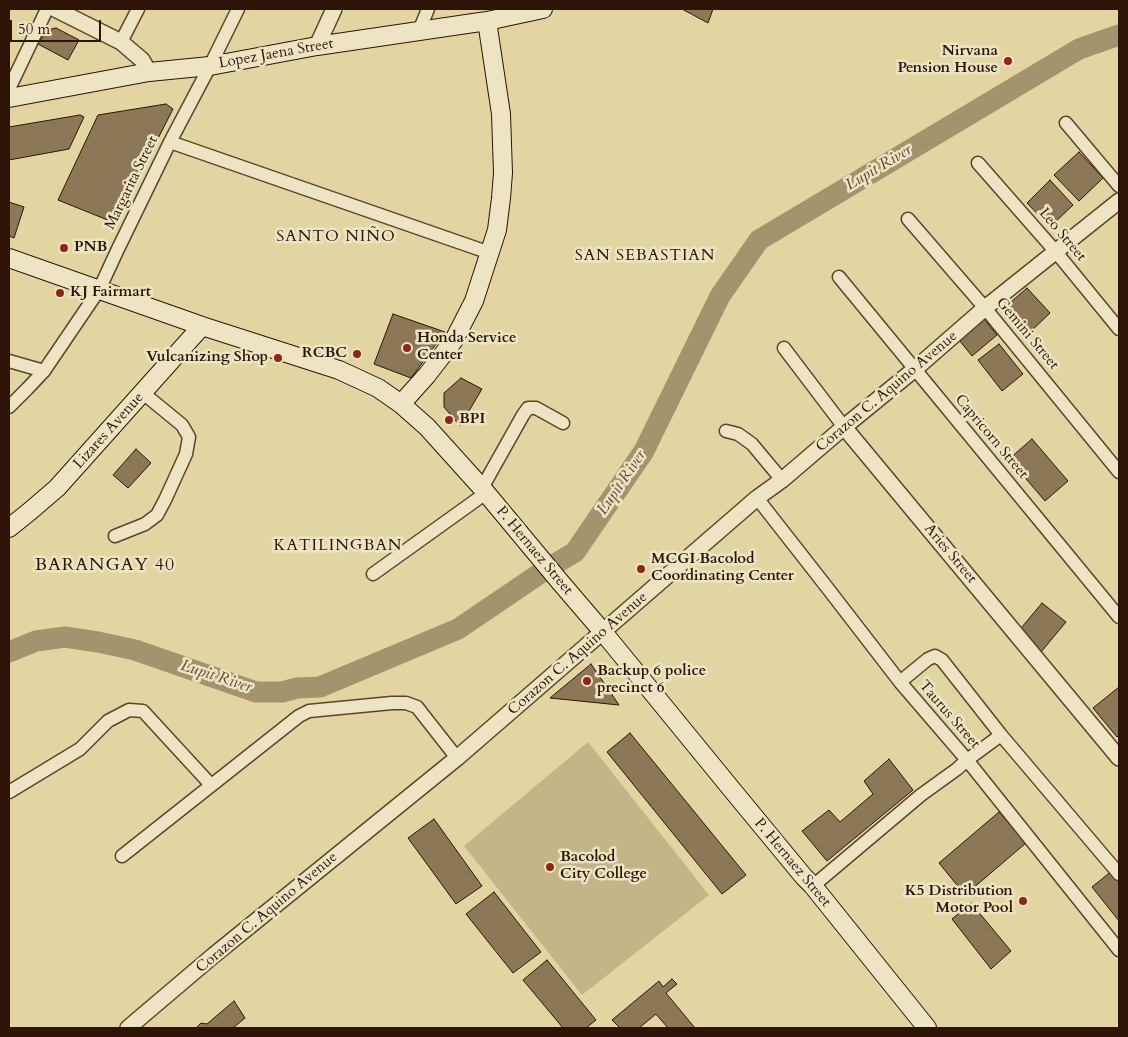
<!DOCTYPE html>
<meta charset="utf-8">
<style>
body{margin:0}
#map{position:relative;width:1128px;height:1037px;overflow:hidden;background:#e3d5a2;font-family:Cardo,serif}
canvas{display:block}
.frame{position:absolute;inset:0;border:10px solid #2e1406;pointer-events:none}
.scale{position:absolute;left:10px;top:20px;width:91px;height:22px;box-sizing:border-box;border:2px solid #2e1406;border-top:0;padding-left:6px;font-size:15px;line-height:18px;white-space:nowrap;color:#2e1406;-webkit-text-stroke:4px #ede4c3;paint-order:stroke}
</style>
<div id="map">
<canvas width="1128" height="1037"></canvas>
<div class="frame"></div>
<div class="scale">50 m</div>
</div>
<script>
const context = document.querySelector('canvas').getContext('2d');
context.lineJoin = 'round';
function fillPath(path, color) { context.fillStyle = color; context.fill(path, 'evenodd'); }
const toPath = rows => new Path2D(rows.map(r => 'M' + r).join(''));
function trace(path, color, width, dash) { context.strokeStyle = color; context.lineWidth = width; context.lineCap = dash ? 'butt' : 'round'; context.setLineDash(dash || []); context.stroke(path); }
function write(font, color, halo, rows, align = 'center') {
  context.font = font + ' Cardo,serif'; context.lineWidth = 5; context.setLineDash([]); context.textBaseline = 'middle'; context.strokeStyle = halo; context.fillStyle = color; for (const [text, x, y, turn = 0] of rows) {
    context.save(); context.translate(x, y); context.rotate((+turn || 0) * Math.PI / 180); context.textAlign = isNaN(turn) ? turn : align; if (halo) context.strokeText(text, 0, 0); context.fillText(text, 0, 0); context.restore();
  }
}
fillPath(toPath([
 [588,742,709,895,582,995,464,846]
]), '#c4b487');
trace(toPath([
 [9,652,36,641,65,637,98,642,135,650,256,692,282,692,297,688,320,687,458,629,545,570,575,552,644,451,720,296,759,240,1079,49,1119,35]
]), '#a5936d', 21);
const building = toPath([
 [682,9,713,9,708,23,682,9],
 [56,28,79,40,68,60,38,44,47,30,56,28],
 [166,104,173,109,115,223,58,200,98,115,166,104],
 [80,115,84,117,69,149,9,160,9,127,80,115],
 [1079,152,1103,178,1079,201,1054,175,1079,152],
 [1050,180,1073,205,1050,227,1027,203,1050,180],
 [9,202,24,207,14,238,9,236,9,202],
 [1027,288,1050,313,1028,334,1004,308,1027,288],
 [393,314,445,332,411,378,374,364,393,314],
 [984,319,997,335,972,356,959,340,984,319],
 [999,344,1023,374,1002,391,978,360,999,344],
 [461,378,482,389,460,426,444,407,444,393,461,378],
 [1032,439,1068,481,1045,501,1009,459,1032,439],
 [136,449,151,463,128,488,113,475,136,449],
 [1042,603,1066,622,1041,652,1017,633,1042,603],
 [591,664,619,705,550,698,591,664],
 [1119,687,1119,735,1117,737,1093,708,1119,687],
 [630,733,746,875,722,894,607,752,630,733],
 [889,759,913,790,827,861,802,831,829,810,840,822,873,794,864,781,889,759],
 [999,812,1026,843,965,895,939,863,999,812],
 [434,819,482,886,456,904,408,838,434,819],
 [1113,870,1119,878,1119,921,1092,887,1113,870],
 [494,892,541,952,513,973,466,914,494,892],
 [971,903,1011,951,991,969,952,919,971,903],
 [547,960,596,1020,586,1028,563,1028,523,980,547,960],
 [672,979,677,984,666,993,695,1028,668,1028,656,1014,639,1028,620,1028,612,1020,659,981,663,987,672,979],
 [234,1001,245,1018,233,1028,196,1028,201,1023,207,1024,234,1001]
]);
fillPath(building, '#8c7857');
trace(building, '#2e1406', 1);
const minor = toPath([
 [419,31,428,9],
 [121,42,138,9],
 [9,89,47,9],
 [1066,123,1119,186],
 [170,142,490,253],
 [978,163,1056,252,1119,329],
 [908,219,985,308,1119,472],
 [839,277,1119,617],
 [784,348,844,427],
 [9,361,44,371],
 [9,407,27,389,44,371,99,290,117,251,170,142,210,66,238,9],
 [726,431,738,434,752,444,782,480],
 [482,488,523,415,528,408,536,408,563,423],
 [757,498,829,590,900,682,967,760,1119,950],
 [115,536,145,524,157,515,165,500,186,454,189,437,182,425,143,393],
 [373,574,486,493],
 [900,682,928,659,935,656,942,660,1001,735,1119,874],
 [9,792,80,749,108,721,129,710,143,711,211,785],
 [122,856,299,716,309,711,392,703,406,703,417,707,457,758],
 [813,886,921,795,957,769,967,760,1001,735]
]);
const tertiary = toPath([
 [55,9,121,42,142,60,149,72],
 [317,46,334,9],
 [844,427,1119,758],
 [128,1028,214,955,457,758,757,498,782,480,844,427,915,369,985,308,1119,201]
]);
const secondary = toPath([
 [9,98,149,72,210,66,317,46,487,21,543,9],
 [9,258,202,326,339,370,378,388,401,404,427,427,482,488,561,583,603,632,733,791,804,877,813,886,927,1028],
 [401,404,427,375,454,340,474,301,497,230,501,198,503,173,501,114,487,21],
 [9,528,29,512,57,488,202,326]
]);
trace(minor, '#5b442d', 15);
trace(tertiary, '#5b442d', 18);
trace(secondary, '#2e1406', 20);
trace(minor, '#ede4c3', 12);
trace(tertiary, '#ede4c3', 15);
trace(secondary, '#ede4c3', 18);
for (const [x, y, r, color] of [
 [1008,61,5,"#8f2418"],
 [64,248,5,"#8f2418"],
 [60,293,5,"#8f2418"],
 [407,348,5,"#8f2418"],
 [357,354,5,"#8f2418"],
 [278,358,5,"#8f2418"],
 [449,420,5,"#8f2418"],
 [641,569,5,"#8f2418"],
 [587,681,5,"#8f2418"],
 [550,867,5,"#8f2418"],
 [1023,901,5,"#8f2418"]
]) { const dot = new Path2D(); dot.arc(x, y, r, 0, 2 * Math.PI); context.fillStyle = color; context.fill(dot); trace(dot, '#ede4c3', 2); }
write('bold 15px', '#2e1406', '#ede4c3', [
 ["Nirvana",998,52,"right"],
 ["Pension House",998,69,"right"],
 ["PNB",74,248],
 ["KJ Fairmart",70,293],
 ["Honda Service",417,339],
 ["Center",417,356],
 ["RCBC",347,354,"right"],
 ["Vulcanizing Shop",268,358,"right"],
 ["BPI",459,420],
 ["MCGI Bacolod",651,560],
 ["Coordinating Center",651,577],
 ["Backup 6 police",597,672],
 ["precinct 6",597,689],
 ["Bacolod",560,858],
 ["City College",560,875],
 ["K5 Distribution",1013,892,"right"],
 ["Motor Pool",1013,909,"right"]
], 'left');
write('15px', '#2e1406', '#ede4c3', [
 ["Lopez Jaena Street",276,54,-10],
 ["Margarita Street",132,183,-64],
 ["Leo Street",1062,235,50],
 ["Gemini Street",1027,334,50],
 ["Corazon C. Aquino Avenue",887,392,-40],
 ["Lizares Avenue",109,431,-48],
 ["Capricorn Street",991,437,50],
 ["P. Hernaez Street",534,551,50],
 ["Aries Street",950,554,50],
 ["Corazon C. Aquino Avenue",578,654,-41],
 ["Taurus Street",949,715,49],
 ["P. Hernaez Street",792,863,50],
 ["Corazon C. Aquino Avenue",267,913,-40]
]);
write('italic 16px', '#5e472f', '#ede4c3', [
 ["Lupit River",879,168,-31],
 ["Lupit River",622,483,-56],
 ["Lupit River",216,677,18]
]);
context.letterSpacing = '1px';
write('16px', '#2e1406', '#ede4c3', [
 ["SANTO NIÑO",336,237],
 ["SAN SEBASTIAN",645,256],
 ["KATILINGBAN",338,546]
]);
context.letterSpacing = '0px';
context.letterSpacing = '1px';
write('18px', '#2e1406', '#ede4c3', [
 ["BARANGAY 40",105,566]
]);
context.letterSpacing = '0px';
</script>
